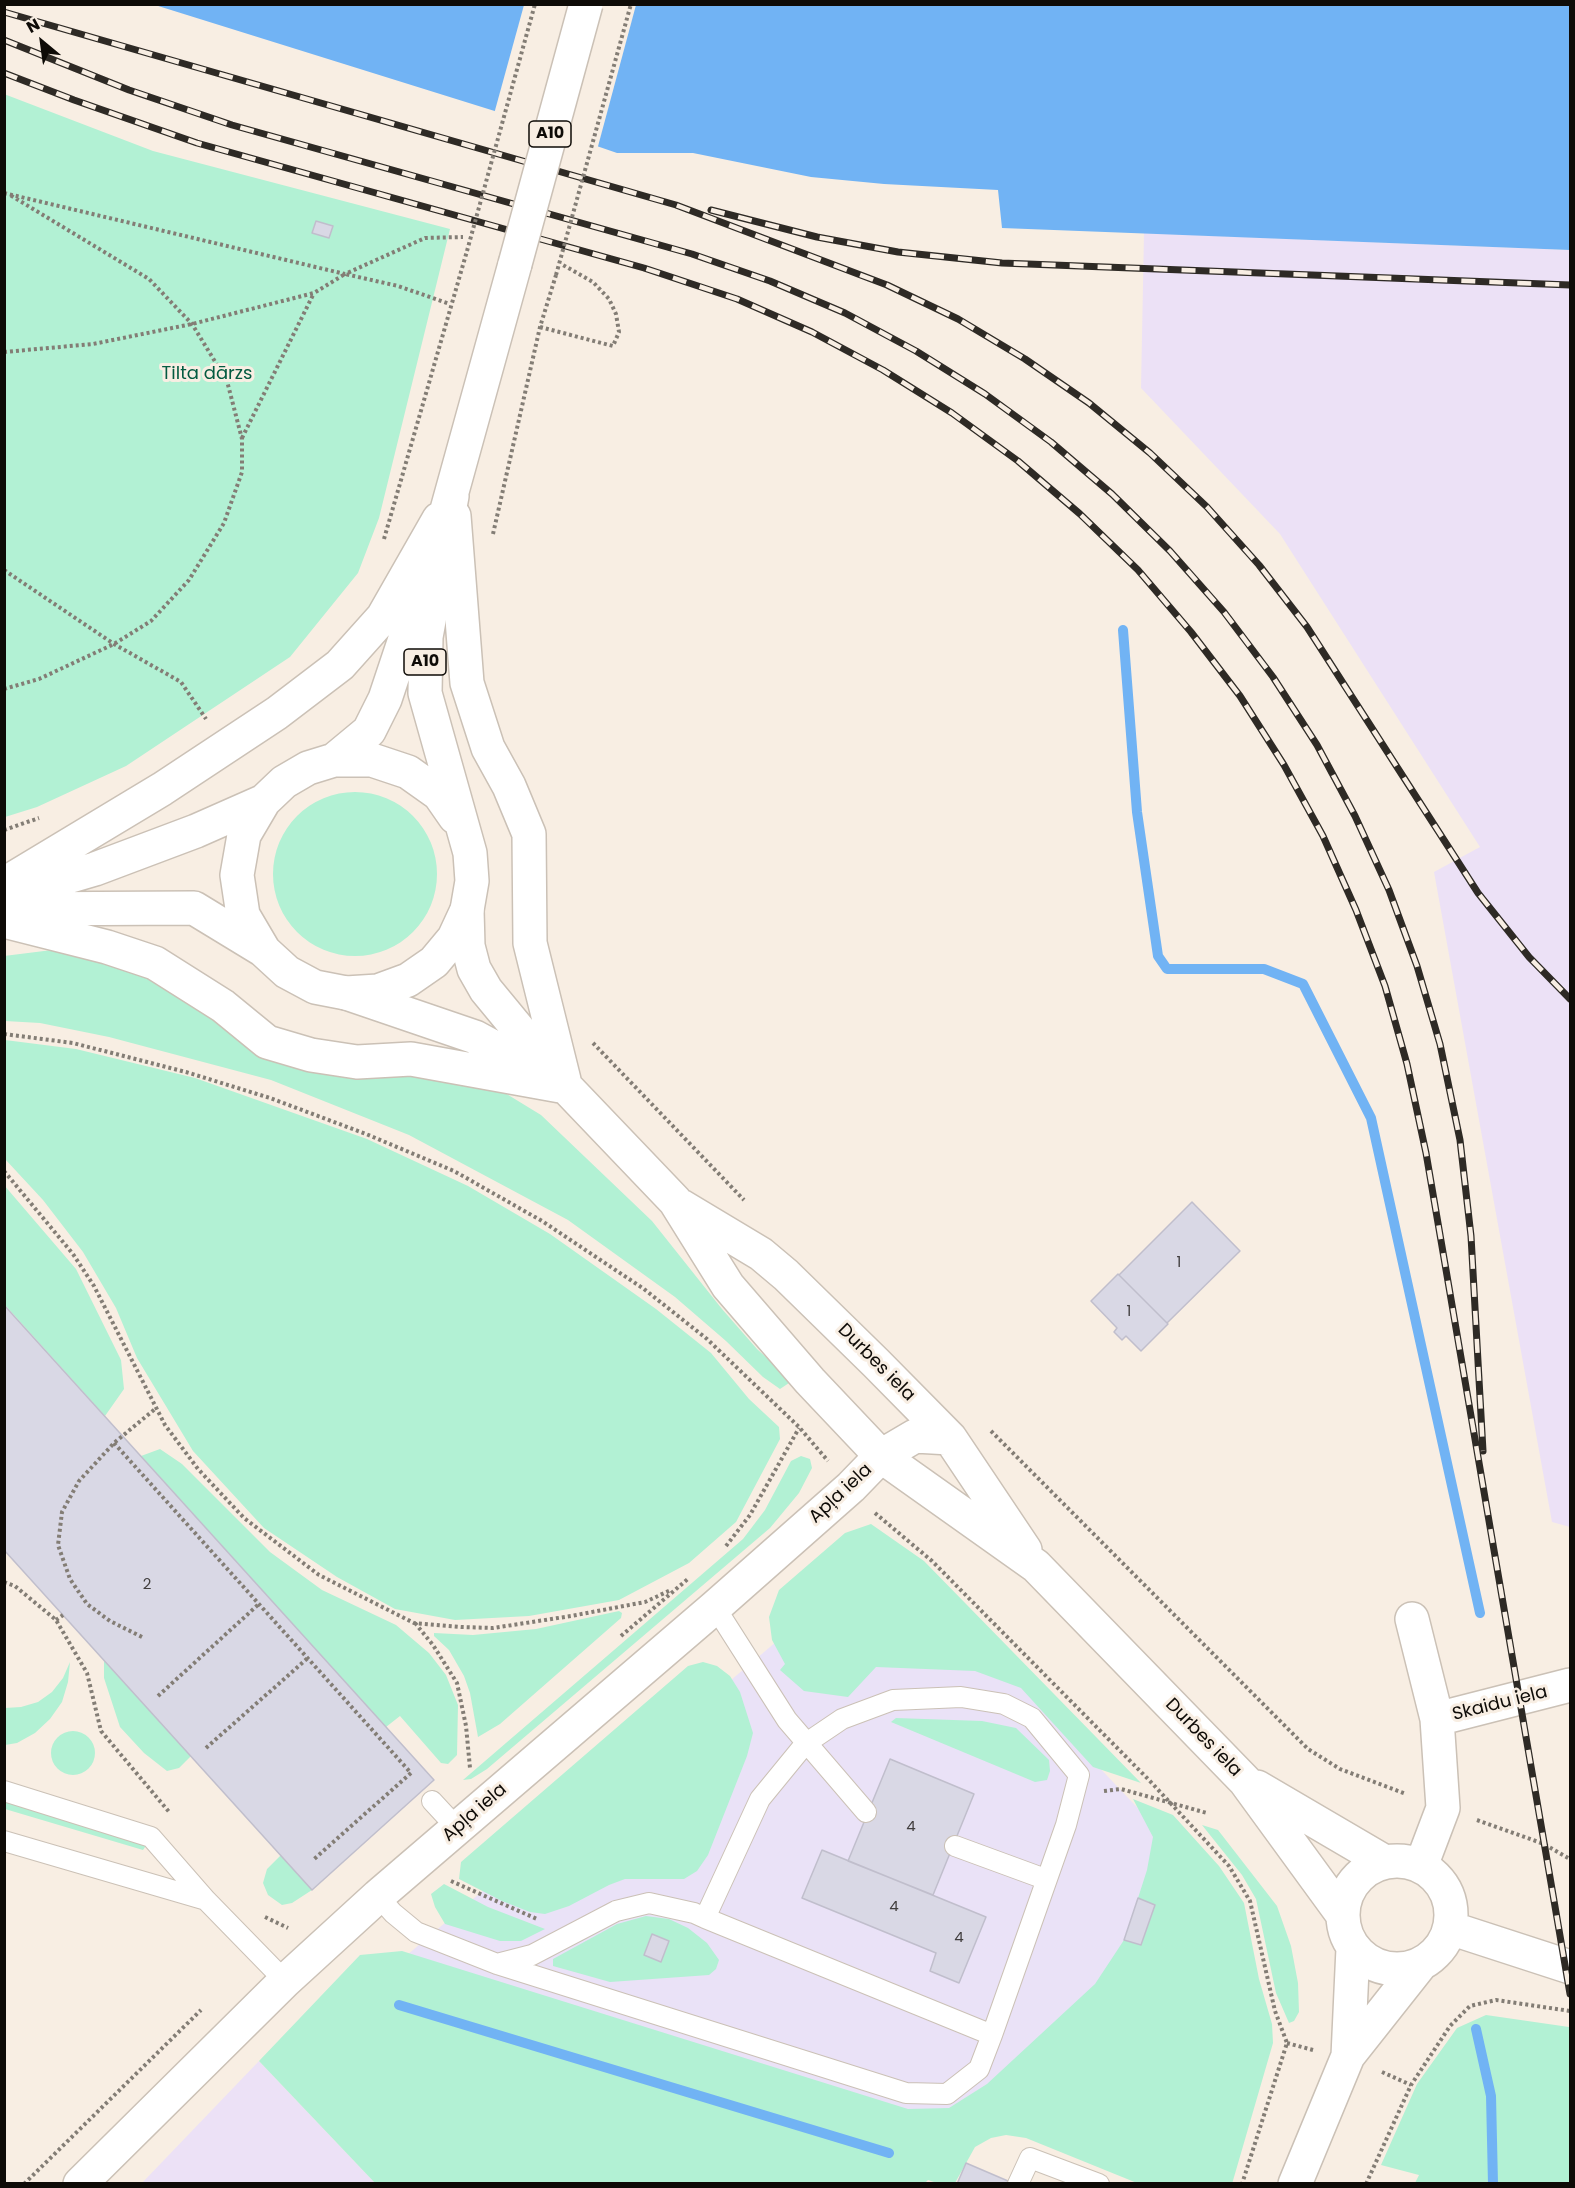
<!DOCTYPE html>
<meta charset="utf-8">
<style>
body{margin:0}
#map{position:relative;width:1575px;height:2188px;overflow:hidden;background:#f8eee3;font-family:Poppins,sans-serif}
canvas{display:block}
.frame{position:absolute;inset:0;border:6px solid #0e0b07;pointer-events:none}
.north{position:absolute;left:12px;top:12px;width:60px;height:60px;-webkit-text-stroke:4px #f8eee3;paint-order:stroke;rotate:331deg;font-size:16px;font-weight:700;line-height:24px;text-align:center;color:#0e0b07}
.north::after{content:'';display:block;margin:auto;width:21px;height:27px;background:#0e0b07;clip-path:polygon(50% 0,100% 100%,50% 72%,0 100%)}
</style>
<div id="map">
<canvas width="1575" height="2188"></canvas>
<div class="frame"></div>
<div class="north">N</div>
</div>
<script>
const context = document.querySelector('canvas').getContext('2d');
context.lineJoin = 'round';
function fillPath(path, color) { context.fillStyle = color; context.fill(path, 'evenodd'); }
const toPath = rows => new Path2D(rows.map(r => 'M' + r).join(''));
function trace(path, color, width, dash) { context.strokeStyle = color; context.lineWidth = width; context.lineCap = dash ? 'butt' : 'round'; context.setLineDash(dash || []); context.stroke(path); }
function write(font, color, halo, rows, align = 'center') {
  context.font = font + ' Poppins,sans-serif'; context.lineWidth = 6; context.setLineDash([]); context.textBaseline = 'middle'; context.strokeStyle = halo; context.fillStyle = color; for (const [text, x, y, turn = 0] of rows) {
    context.save(); context.translate(x, y); context.rotate((+turn || 0) * Math.PI / 180); context.textAlign = isNaN(turn) ? turn : align; if (halo) context.strokeText(text, 0, 0); context.fillText(text, 0, 0); context.restore();
  }
}
fillPath(toPath([
 [889,1546,1226,1901,938,2149,380,1978]
]), '#eae2f7');
fillPath(toPath([
 [1144,233,1570,250,1570,1527,1552,1522,1434,872,1480,847,1280,534,1141,388],
 [259,2061,375,2183,141,2184]
]), '#ece1f6');
fillPath(toPath([
 [4,94,153,151,450,229,379,518,358,573,290,657,126,766,37,807,5,817],
 '273 874a82 82 0 1 1 164 0a82 82 0 1 1-164 0Z',
 [52,950,127,962,208,1013,462,1077,505,1093,541,1115,652,1221,722,1309,757,1349,792,1381,780,1389,763,1377,726,1341,675,1297,568,1220,409,1135,271,1080,109,1037,40,1023,5,1021,4,956],
 [5,1040,76,1049,195,1078,367,1139,468,1186,550,1234,656,1309,711,1353,749,1399,779,1427,780,1439,736,1522,689,1563,619,1600,529,1616,455,1620,395,1609,337,1577,264,1528,193,1451,137,1358,116,1308,83,1252,43,1200,5,1159],
 [4,1185,76,1269,121,1360,124,1389,105,1416,5,1305],
 [160,1449,182,1464,270,1552,322,1590,396,1625,429,1653,446,1675,458,1705,457,1755,448,1764,441,1763,400,1716,386,1727,141,1456],
 [801,1456,810,1459,812,1468,799,1493,770,1528,487,1769,471,1779,463,1780,743,1539,765,1510,791,1461],
 [871,1524,924,1561,1141,1783,1093,1767,1021,1688,975,1671,876,1667,848,1697,804,1691,780,1670,785,1664,772,1640,769,1617,779,1590,845,1533],
 [619,1611,622,1613,621,1618,500,1724,478,1737,470,1693,464,1676,449,1650,434,1636,434,1633,473,1635,536,1629],
 [104,1661,191,1756,179,1768,167,1771,144,1753,120,1727,104,1678],
 [70,1662,68,1682,62,1702,50,1719,35,1733,17,1743,5,1745,5,1708,21,1707,38,1702,52,1692,63,1678],
 [703,1662,717,1666,730,1676,740,1692,753,1733,747,1756,708,1855,697,1871,684,1879,625,1879,609,1885,569,1906,545,1914,530,1912,502,1901,459,1879,461,1862,688,1666],
 [896,1718,982,1721,1016,1728,1049,1760,1050,1771,1047,1780,1035,1782,891,1722],
 '51 1753a22 22 0 1 1 44 0a22 22 0 1 1-44 0Z',
 [4,1797,147,1844,143,1850,5,1809],
 [1133,1799,1173,1815,1219,1866,1244,1903,1259,1979,1272,2024,1273,2043,1232,2184,1137,2183,1026,2138,1006,2135,991,2138,975,2147,955,2183,937,2183,928,2180,924,2184,375,2183,259,2061,360,1955,402,1951,908,2109,949,2108,987,2084,1095,1984,1124,1940,1141,1945,1155,1905,1138,1898,1147,1870,1153,1837],
 [1202,1825,1218,1830,1277,1906,1291,1946,1298,1983,1299,2012,1294,2021,1289,2023,1276,1993,1256,1899,1242,1875],
 [281,1855,312,1890,292,1903,282,1905,268,1895,263,1883,267,1869],
 [444,1884,488,1907,545,1929,521,1941,500,1941,445,1924,435,1907,431,1894],
 [646,1916,669,1919,688,1928,707,1943,719,1960,716,1969,709,1975,610,1982,553,1966,553,1959,617,1924],
 [1486,2015,1569,2027,1570,2183,1415,2183,1419,2175,1381,2165,1417,2084,1457,2028]
]), '#b2f1d4');
fillPath(toPath([
 [155,5,1570,5,1570,250,1002,228,998,190,884,184,811,177,693,153,617,153,501,113]
]), '#71b3f4');
fillPath(toPath([
 [524,5,636,5,597,150,494,114]
]), '#f8eee3');
trace(toPath([
 [1123,630,1137,812,1158,956,1167,969,1264,969,1303,984,1371,1118,1480,1613],
 [399,2005,889,2153],
 [1476,2029,1491,2096,1493,2184]
]), '#71b3f4', 10);
const building = toPath([
 [316,221,333,226,329,238,312,233,316,221],
 [1192,1202,1240,1251,1167,1323,1119,1275,1192,1202],
 [1118,1274,1168,1324,1141,1351,1126,1336,1122,1340,1114,1332,1117,1328,1091,1301,1118,1274],
 [4,1305,434,1780,312,1890,4,1550,4,1305],
 [890,1759,974,1794,933,1895,848,1861,890,1759],
 [822,1850,986,1917,959,1983,930,1971,936,1953,802,1898,822,1850],
 [1138,1898,1155,1905,1141,1945,1124,1940,1138,1898],
 [652,1934,669,1941,661,1962,644,1955,652,1934],
 [966,2163,1015,2184,957,2184,966,2163]
]);
fillPath(building, '#d9d8e5');
trace(building, '#c0becc', 1.5);
const service = toPath([
 [715,1607,787,1720,866,1812],
 [961,1697,1004,1704,1032,1718,1079,1775,1066,1825,992,2035,705,1918,760,1799,805,1744,842,1719,893,1700,961,1697],
 [4,1791,151,1837,206,1900],
 [432,1801,457,1828],
 [4,1841,206,1900,285,1981],
 [955,1846,1045,1879],
 [378,1896,393,1913,416,1932,497,1964,906,2093,947,2094,979,2069,992,2035],
 [497,1964,532,1955,616,1911,649,1903,694,1913,705,1918],
 [1018,2184,1030,2158,1099,2184]
]);
const minor = toPath([
 [1412,1619,1437,1719],
 [1421,1866,1443,1808,1437,1719,1570,1685],
 [80,2184,285,1981,378,1896,715,1607,851,1487,881,1456]
]);
const primary = toPath([
 [454,516,467,683,488,748,509,786,529,834,530,943,564,1080],
 [467,910,468,946,474,969,486,990,566,1087,675,1201,728,1286,810,1381,881,1456,1036,1566,1245,1781,1342,1914],
 [4,921,107,947,155,963,223,1006,267,1042,311,1055,357,1062,411,1059,566,1087],
 [346,993,475,1037,541,1073],
 [681,1206,761,1254,786,1275,876,1363,950,1438,1025,1550],
 [881,1456,915,1436,950,1438],
 [1257,1787,1385,1862],
 '1343 1915a54 54 0 1 1 108 0a54 54 0 1 1-108 0Z',
 [1450,1928,1570,1967],
 [1348,2056,1353,1948],
 [1295,2184,1348,2056,1420,1965]
]);
const trunk = toPath([
 [445,517,515,264],
 [334,760,369,731,385,699,417,603],
 [4,884,162,789,277,713,340,665,383,617,439,519],
 [13,893,95,869,196,831,264,801],
 [4,909,194,908,263,950,287,972,315,987,346,993,378,991,408,980,434,962,454,938,467,910,472,881,470,853,425,693,426,637,452,496],
 [263,949,243,915,237,875,244,835,264,801,284,782,308,768,334,760,372,760,408,772,439,794,455,817]
]);
trace(service, '#cbc1b6', 22);
trace(minor, '#cbc1b6', 36);
trace(primary, '#cbc1b6', 36);
trace(trunk, '#cbc1b6', 36);
trace(toPath([
 [4,193,345,274,425,238,463,237],
 [540,327,613,346,619,332,616,314,609,299,593,282,563,265],
 [4,352,93,344,192,324,314,293,345,274,398,286,450,304],
 [242,438,314,293],
 [493,534,540,327,556,275],
 [384,539,467,251],
 [4,570,114,644,181,682,206,719],
 [4,689,39,679,114,644,151,621,189,580,224,523,242,472,242,439,227,381,192,324,149,279,10,195],
 [4,830,39,818],
 [4,1034,73,1043,186,1072,270,1098,366,1134,454,1171,542,1221,644,1289,707,1339,799,1427,828,1461],
 [593,1043,744,1200],
 [4,1171,73,1254,94,1286,165,1425,198,1469,244,1518,319,1575,414,1623,461,1627,493,1628,571,1616,645,1602,671,1590],
 [991,1431,1308,1749,1340,1769,1406,1794],
 [114,1443,411,1773,313,1860],
 [875,1513,932,1561,1149,1780,1229,1866,1250,1901,1275,2011,1287,2043,1242,2184],
 [726,1546,750,1515,799,1428],
 [4,1582,15,1586,56,1620,87,1673,101,1731,170,1813],
 [56,1620,63,1615],
 [415,1623,433,1645,457,1683,466,1726,470,1768],
 [621,1636,689,1578],
 [142,1637,110,1621,87,1604,70,1579,58,1545,62,1512,79,1481,114,1443,155,1409],
 [158,1696,260,1603],
 [206,1748,309,1657],
 [1104,1791,1121,1789,1207,1813],
 [1477,1820,1544,1844,1570,1859],
 [451,1881,537,1919],
 [265,1917,288,1928],
 [1287,2043,1313,2050],
 [1382,2072,1411,2085],
 [24,2184,201,2010],
 [1366,2184,1411,2085,1450,2026,1470,2006,1496,2000,1570,2011]
]), '#837d75', 4, [3, 3]);
trace(service, '#fff', 20);
trace(minor, '#fff', 33);
trace(primary, '#fff', 33);
trace(trunk, '#fff', 33);
const rail = toPath([
 [4,12,676,205,887,285,958,319,1025,359,1089,403,1150,453,1207,507,1259,565,1307,627,1478,893,1529,957,1570,999],
 [4,40,129,90,232,125,692,254,770,281,845,313,916,351,985,394,1051,442,1112,494,1170,551,1224,612,1273,677,1317,745,1355,816,1389,890,1417,966,1440,1044,1460,1140,1471,1236,1483,1451],
 [4,73,74,100,197,143,644,268,737,299,812,332,883,370,952,413,1018,461,1080,514,1138,570,1191,632,1240,696,1284,765,1323,836,1356,910,1385,986,1407,1064,1426,1153,1570,1994],
 [711,210,817,237,898,252,1002,263,1570,285]
]);
trace(rail, '#2e2a25', 7);
trace(rail, '#f8eee3', 4.5, [14]);
const trunkBridge = toPath([
 [515,264,586,4]
]);
trace(trunkBridge, '#cbc1b6', 36, []);
trace(toPath([
 [467,251,535,4],
 [556,275,631,4]
]), '#837d75', 4, [3, 3]);
trace(trunkBridge, '#fff', 33);
write('15px', '#413e3e', null, [
 ["1",1179,1263],
 ["1",1129,1312],
 ["2",147,1585],
 ["4",911,1827],
 ["4",894,1907],
 ["4",959,1938]
]);
for (const [x, y, w] of [
 [550,134,42],
 [425,662,42]
]) { const box = new Path2D(); box.roundRect(x - w / 2, y - 13, w, 26, 4.5); context.fillStyle = '#f8eee3'; context.fill(box); trace(box, '#0e0b07', 1.5); }
write('bold 16px', '#0e0b07', null, [
 ["A10",550,134],
 ["A10",425,662]
]);
write('18px', '#035b40', '#f8eee3', [
 ["Tilta dārzs",207,374]
]);
write('18px', '#0e0b07', '#f8eee3', [
 ["Durbes iela",876,1363,45],
 ["Apļa iela",841,1494,-43],
 ["Skaidu iela",1500,1704,-14],
 ["Durbes iela",1203,1738,46],
 ["Apļa iela",475,1813,-41]
]);
</script>
